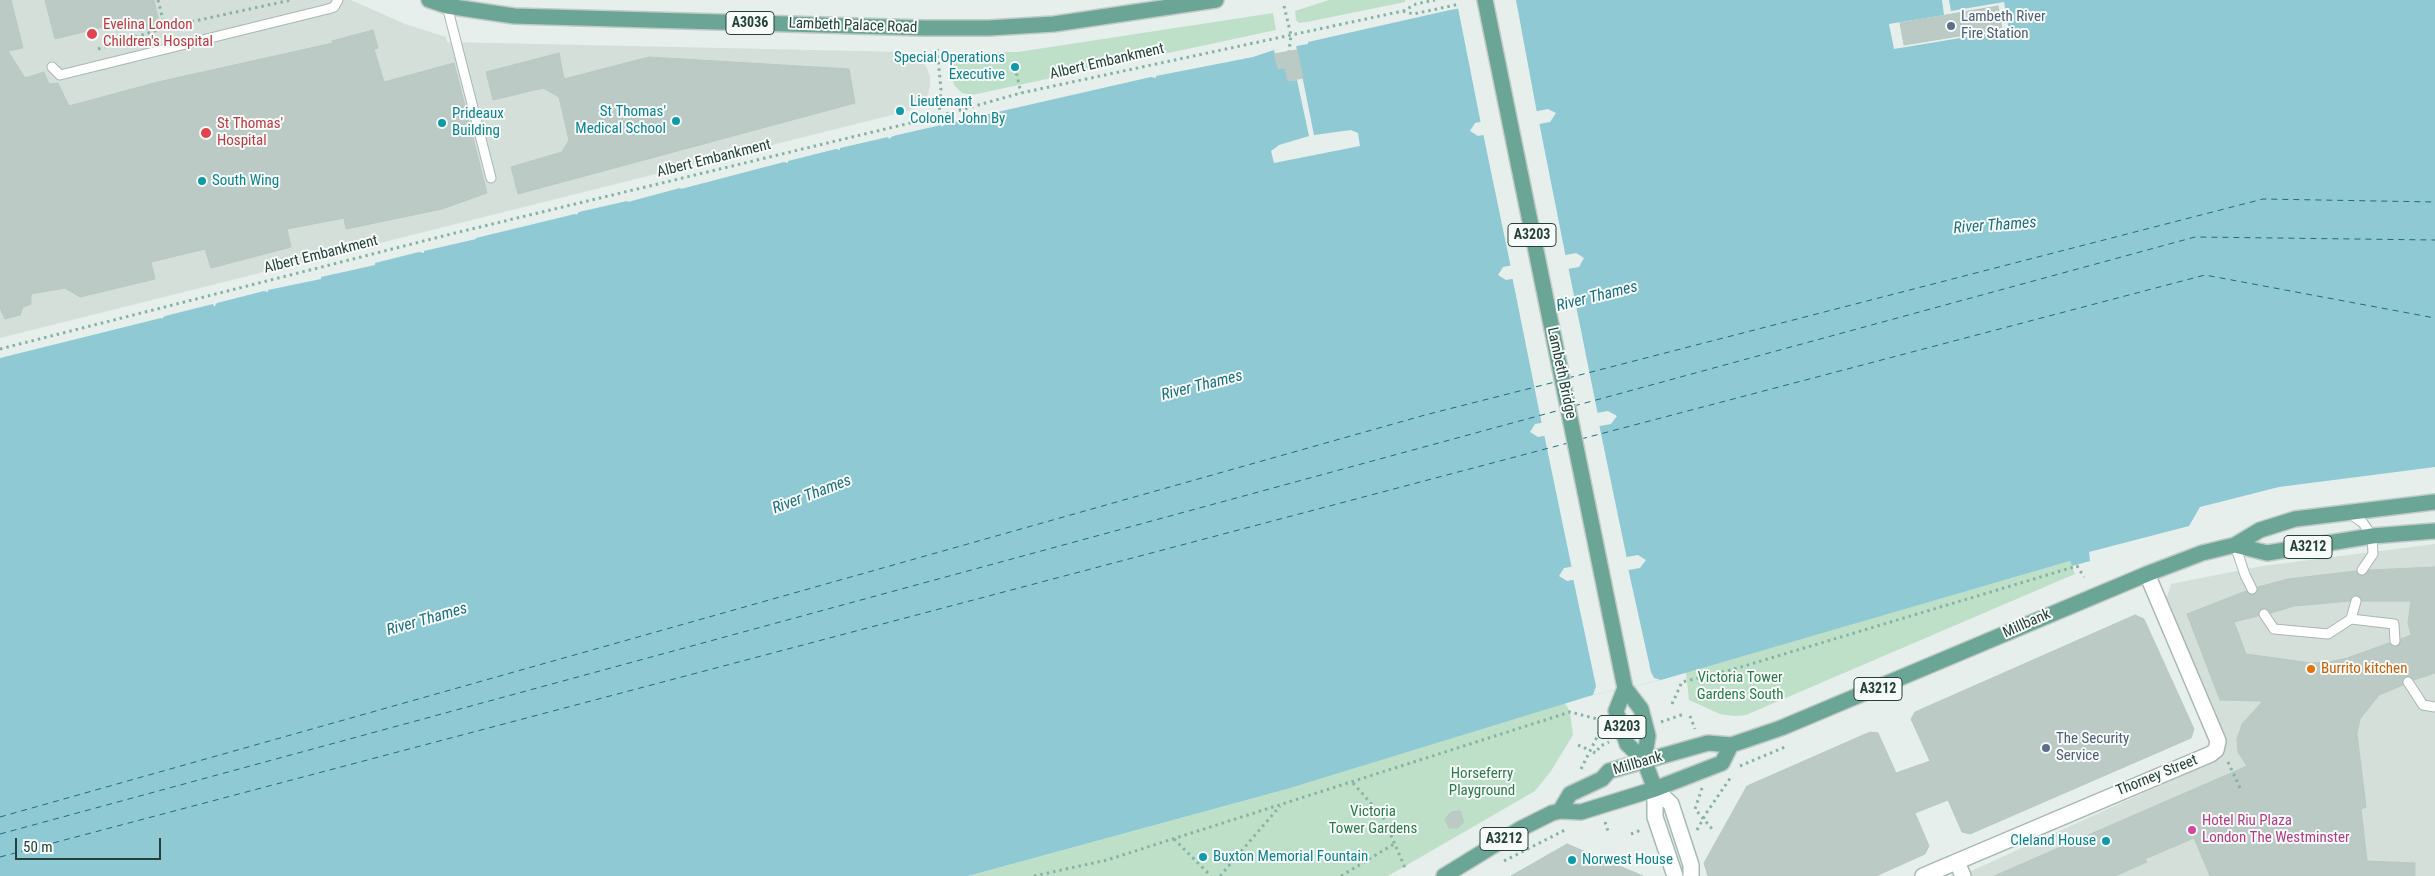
<!DOCTYPE html>
<style>
body{margin:0}
#map{position:relative;width:2435px;height:876px;overflow:hidden;background:#e6efeb;font-family:"Roboto Condensed",sans-serif}
canvas{display:block}
.scale{position:absolute;left:15px;top:838px;width:146px;height:22px;box-sizing:border-box;border:2px solid #24423a;border-top:0;padding-left:6px;font-size:15px;line-height:18px;white-space:nowrap;color:#24423a;-webkit-text-stroke:4px #f7fbf9;paint-order:stroke}
</style>
<div id="map">
<canvas width="2435" height="876"></canvas>
<div class="scale">50 m</div>
</div>
<script>
const context = document.querySelector('canvas').getContext('2d');
context.lineJoin = 'round';
function fillPath(path, color) { context.fillStyle = color; context.fill(path, 'evenodd'); }
const toPath = rows => new Path2D(rows.map(r => 'M' + r).join(''));
function trace(path, color, width, dash) { context.strokeStyle = color; context.lineWidth = width; context.lineCap = dash ? 'butt' : 'round'; context.setLineDash(dash || []); context.stroke(path); }
function write(font, color, halo, rows, align = 'center') {
  context.font = font + ' "Roboto Condensed",sans-serif'; context.lineWidth = 4; context.setLineDash([]); context.textBaseline = 'middle'; context.strokeStyle = halo; context.fillStyle = color; for (const [text, x, y, turn = 0] of rows) {
    context.save(); context.translate(x, y); context.rotate((+turn || 0) * Math.PI / 180); context.textAlign = isNaN(turn) ? turn : align; if (halo) context.strokeText(text, 0, 0); context.fillText(text, 0, 0); context.restore();
  }
}
fillPath(toPath([
 [0,0,351,0,405,24,446,37,447,42,905,52,919,59,926,66,930,76,930,86,928,95,919,105,908,111,0,338],
 [2435,544,2435,876,1960,876,2216,760,2224,743,2164,606,2171,584,2262,566]
]), '#d4dfda');
fillPath(toPath([
 [1329,0,1405,0,1405,2,1307,22,1299,23,1296,20,1295,11],
 [1273,13,1276,30,972,95,962,93,954,85,952,75,952,65,957,57,971,52,1018,52],
 [2070,561,2075,574,1746,715,1734,716,1720,714,1689,700,1686,672],
 [1565,703,1570,712,1573,735,1551,771,1535,791,1388,876,968,876,1287,789]
]), '#bfe0c8');
fillPath(toPath([
 [1508,0,2435,0,2435,467,2279,487,2200,507,2189,526,2089,552,2090,561,2072,566,2070,561,1661,680,1593,695,1287,789,968,876,0,876,0,358,161,318,161,319,165,316,213,304,214,307,217,303,264,291,268,292,268,290,321,279,321,277,375,265,375,263,419,252,424,253,424,251,476,239,476,238,575,214,576,215,579,212,627,201,628,202,680,188,681,189,784,162,788,163,788,161,836,149,840,150,840,148,888,137,889,139,893,136,941,125,942,127,945,124,1151,77,1156,78,1156,76,1253,57,1274,50,1308,44,1308,42,1450,10],
 [1548,109,1556,113,1550,122,1478,136,1470,131,1475,123],
 [1576,253,1584,258,1579,267,1506,280,1498,275,1503,267],
 [1608,411,1617,416,1611,424,1538,437,1530,432,1535,424],
 [1638,555,1646,560,1640,568,1567,581,1559,576,1564,568]
]), '#8ec9d4');
fillPath(toPath([
 [1497,0,1516,0,1537,113,1481,124,1458,8],
 [1942,0,1949,0,1951,11,2004,2,2009,30,1894,49,1889,24,1944,15],
 [1293,45,1296,45,1314,135,1351,130,1358,133,1360,146,1274,163,1271,151,1279,145,1309,136,1297,80,1288,81,1285,68,1278,69,1274,50],
 [1539,122,1566,258,1511,268,1483,133],
 [1568,266,1598,415,1542,425,1512,276],
 [1599,424,1627,559,1572,569,1544,434],
 [1628,568,1651,672,1654,678,1661,680,1593,695,1596,686,1573,578]
]), '#e6efeb');
trace(toPath([
 [1568,378,2263,199,2435,202],
 [1574,406,2195,237,2435,240],
 [1581,439,2205,275,2435,318],
 [0,817,1425,415,1555,382],
 [0,834,1560,410],
 [0,857,1568,443]
]), '#1c6f80', 1, [6, 5]);
const building = toPath([
 [0,0,11,0,23,48,8,51,25,78,44,72,49,84,58,83,69,106,158,82,333,43,332,41,373,30,378,48,374,49,384,82,454,63,487,193,442,209,346,229,344,218,287,229,291,247,211,268,205,249,151,262,155,279,80,297,65,288,31,294,31,304,23,307,20,315,5,319,0,308,0,0],
 [45,0,154,0,160,26,140,31,136,19,55,39,45,0],
 [1998,6,2002,29,1904,45,1900,23,1998,6],
 [1297,50,1303,78,1288,81,1285,68,1278,69,1274,54,1297,50],
 [559,53,564,79,649,57,849,69,855,103,518,194,511,167,562,152,569,140,559,97,543,88,493,100,486,72,559,53],
 [2435,567,2435,673,2414,680,2410,676,2405,677,2402,680,2403,685,2379,695,2360,719,2357,734,2366,807,2361,809,2367,861,2415,863,2415,876,2210,876,2194,838,2145,859,2147,862,2115,876,1994,876,2247,766,2238,752,2237,739,2242,724,2263,701,2220,700,2187,614,2246,591,2249,594,2254,595,2258,587,2288,579,2356,571,2362,576,2369,570,2435,567],
 [2357,595,2362,601,2411,601,2408,623,2411,635,2401,639,2400,644,2396,647,2389,643,2347,658,2329,662,2311,663,2246,654,2234,622,2258,616,2259,611,2263,608,2271,613,2294,606,2350,601,2352,596,2357,595],
 [2135,615,2144,619,2194,729,2191,738,1970,834,1962,832,1948,800,1915,813,1929,846,1925,854,1876,876,1708,876,1704,863,1747,786,1870,732,1878,733,1896,773,1930,761,1911,719,1915,712,2135,615],
 [1460,811,1464,822,1458,828,1449,828,1445,819,1451,812,1460,811],
 [1567,844,1643,876,1511,876,1567,844]
]);
fillPath(building, '#bbcac4');
trace(building, '#b8c9c2', 1);
const lane = toPath([
 [447,6,491,178],
 [52,67,60,75,328,9,334,7,338,0],
 [2349,513,2363,523,2372,536,2373,554,2362,570],
 [2235,545,2245,575,2252,589],
 [2264,614,2274,629,2328,634,2351,619,2356,601],
 [2351,619,2394,624,2395,641],
 [2408,682,2423,705,2435,707]
]);
const street = toPath([
 [1957,862,1963,876],
 [1923,876,2211,754,2216,750,2218,741,2147,574]
]);
const secondary = toPath([
 [1655,789,1671,804,1691,865,1691,876],
 [1655,789,1655,817,1675,876]
]);
const primary = toPath([
 [429,0,447,6,514,16,924,28,989,28,1054,24,1216,0],
 [1485,0,1625,688,1641,709,1648,736,1644,760],
 [2235,545,2267,553,2372,536,2435,531],
 [1625,688,1616,711,1627,744,1644,760,1655,789],
 [1560,811,1570,794,1602,779,1609,771,1708,743,1731,745,1781,728,2147,574,2202,553,2235,545,2260,530,2295,519,2435,502],
 [1444,876,1522,828,1552,813,1560,811,1581,812,1655,789,1722,763,1731,745]
]);
trace(lane, '#a8b8b2', 11);
trace(street, '#a8b8b2', 18);
trace(secondary, '#a4bbb3', 18);
trace(primary, '#c2cac8', 18);
trace(toPath([
 [158,0,165,28],
 [1284,6,1291,35,1289,51],
 [1403,11,1413,14,1460,4],
 [98,49,167,27,291,0],
 [937,49,941,89,939,116],
 [1015,67,1021,93],
 [0,349,451,234,939,116,1021,93,1403,11,1416,4,1435,0],
 [1672,704,1682,682,1731,670,2077,566,2084,577],
 [1690,716,1695,729],
 [1661,722,1684,714],
 [1578,745,1587,749],
 [1593,752,1596,753,1600,746,1609,742],
 [2228,762,2241,790],
 [1740,766,1785,747],
 [1581,769,1603,725],
 [1353,783,1383,817,1406,870],
 [1702,788,1695,809,1713,830],
 [1605,822,1608,831],
 [1697,830,1707,812,1731,777],
 [1631,834,1641,830],
 [1174,839,1211,876],
 [1504,861,1565,830],
 [1034,876,1107,860,1570,712,1601,720],
 [1220,876,1280,806],
 [1341,876,1394,844]
]), '#86b3a5', 3, [2.5, 4]);
trace(lane, '#fff', 9);
trace(street, '#fff', 15);
trace(secondary, '#fff', 15);
trace(primary, '#6aa596', 15);
for (const [x, y, r, color] of [
 [1951,26,5,"#5c6f8a"],
 [92,34,6,"#e0444e"],
 [1015,67,5,"#0f9aa8"],
 [900,111,5,"#0f9aa8"],
 [676,121,5,"#0f9aa8"],
 [442,123,5,"#0f9aa8"],
 [206,133,6,"#e0444e"],
 [202,181,5,"#0f9aa8"],
 [2311,669,5,"#e8710a"],
 [2046,748,5,"#5c6f8a"],
 [2192,830,5,"#d1479c"],
 [2106,841,5,"#0f9aa8"],
 [1203,857,5,"#0f9aa8"],
 [1572,860,5,"#0f9aa8"]
]) { const dot = new Path2D(); dot.arc(x, y, r, 0, 2 * Math.PI); context.fillStyle = color; context.fill(dot); trace(dot, '#f7fbf9', 2); }
for (const [x, y, w] of [
 [750,23,48],
 [1532,235,48],
 [2308,547,48],
 [1878,689,48],
 [1622,727,48],
 [1504,839,48]
]) { const box = new Path2D(); box.roundRect(x - w / 2, y - 11.5, w, 23, 4); context.fillStyle = '#f7fbf9'; context.fill(box); trace(box, '#24423a', 1); }
write('bold 14px', '#24423a', null, [
 ["A3036",750,23],
 ["A3203",1532,235],
 ["A3212",2308,547],
 ["A3212",1878,689],
 ["A3203",1622,727],
 ["A3212",1504,839]
]);
write('15px', '#4e5e75', '#f7fbf9', [
 ["Lambeth River",1961,17],
 ["Fire Station",1961,34],
 ["The Security",2056,739],
 ["Service",2056,756]
], 'left');
write('15px', '#be3a42', '#f7fbf9', [
 ["Evelina London",103,25],
 ["Children's Hospital",103,42],
 ["St Thomas'",217,124],
 ["Hospital",217,141]
], 'left');
write('15px', '#24423a', '#f7fbf9', [
 ["Lambeth Palace Road",853,26,2],
 ["Albert Embankment",1107,62,-13],
 ["Albert Embankment",714,159,-14],
 ["Albert Embankment",321,255,-14],
 ["Lambeth Bridge",1561,373,78],
 ["Millbank",2027,624,-24],
 ["Millbank",1638,764,-16],
 ["Thorney Street",2157,776,-22]
]);
write('15px', '#0d838f', '#f7fbf9', [
 ["Special Operations",1005,58,"right"],
 ["Executive",1005,75,"right"],
 ["Lieutenant",910,102],
 ["Colonel John By",910,119],
 ["St Thomas'",666,112,"right"],
 ["Medical School",666,129,"right"],
 ["Prideaux",452,114],
 ["Building",452,131],
 ["South Wing",212,181],
 ["Cleland House",2096,841,"right"],
 ["Buxton Memorial Fountain",1213,857],
 ["Norwest House",1582,860]
], 'left');
write('15px', '#c56008', '#f7fbf9', [
 ["Burrito kitchen",2321,669]
], 'left');
write('15px', '#2d7a4b', '#f7fbf9', [
 ["Victoria Tower",1740,678],
 ["Gardens South",1740,695],
 ["Horseferry",1482,774],
 ["Playground",1482,791],
 ["Victoria",1373,812],
 ["Tower Gardens",1373,829]
]);
write('15px', '#b23c85', '#f7fbf9', [
 ["Hotel Riu Plaza",2202,821],
 ["London The Westminster",2202,838]
], 'left');
write('italic 16px', '#1c6f80', '#f7fbf9', [
 ["River Thames",1995,226,-4],
 ["River Thames",1597,297,-14],
 ["River Thames",1202,386,-14],
 ["River Thames",812,495,-21],
 ["River Thames",427,620,-16]
]);
</script>
